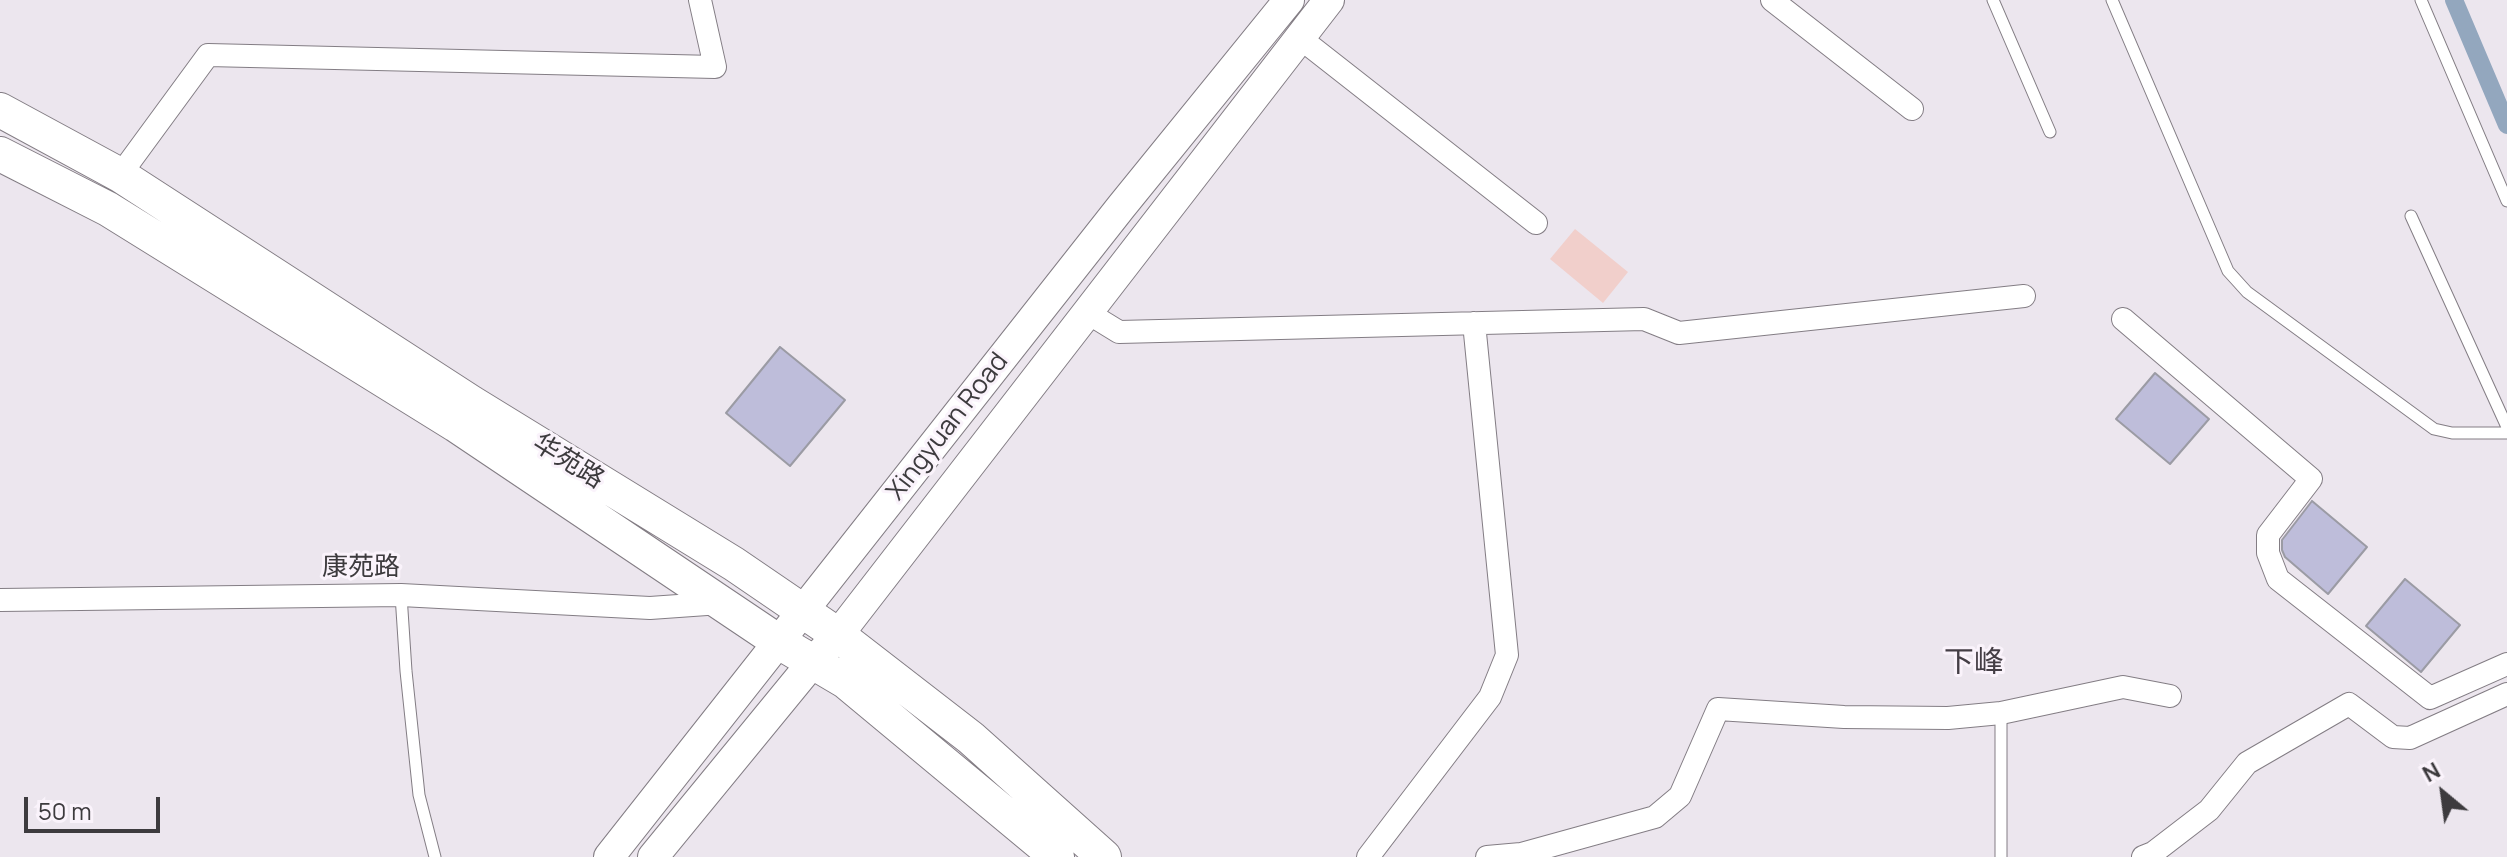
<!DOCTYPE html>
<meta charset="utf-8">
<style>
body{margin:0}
#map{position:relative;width:2507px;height:857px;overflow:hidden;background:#ece6ee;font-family:Manrope,sans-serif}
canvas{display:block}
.north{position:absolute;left:2403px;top:753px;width:80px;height:80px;-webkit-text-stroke:6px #faf3fb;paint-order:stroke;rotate:331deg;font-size:22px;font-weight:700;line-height:32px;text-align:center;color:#3d3b3e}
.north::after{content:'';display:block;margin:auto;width:28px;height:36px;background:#3d3b3e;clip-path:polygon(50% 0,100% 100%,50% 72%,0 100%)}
.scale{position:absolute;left:24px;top:797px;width:136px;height:36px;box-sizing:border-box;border:4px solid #3d3b3e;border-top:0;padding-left:10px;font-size:24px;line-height:28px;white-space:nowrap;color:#3d3b3e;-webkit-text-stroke:6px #faf3fb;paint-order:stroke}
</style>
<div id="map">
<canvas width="2507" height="857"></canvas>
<div class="north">N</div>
<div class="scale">50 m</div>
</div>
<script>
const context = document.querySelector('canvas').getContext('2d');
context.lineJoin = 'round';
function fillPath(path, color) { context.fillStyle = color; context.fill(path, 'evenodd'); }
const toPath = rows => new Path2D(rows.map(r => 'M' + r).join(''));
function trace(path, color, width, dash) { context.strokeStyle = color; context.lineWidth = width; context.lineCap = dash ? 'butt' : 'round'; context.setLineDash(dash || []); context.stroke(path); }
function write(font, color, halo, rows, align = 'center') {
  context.font = font + ' Manrope,"Noto Sans SC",sans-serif'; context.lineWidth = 6; context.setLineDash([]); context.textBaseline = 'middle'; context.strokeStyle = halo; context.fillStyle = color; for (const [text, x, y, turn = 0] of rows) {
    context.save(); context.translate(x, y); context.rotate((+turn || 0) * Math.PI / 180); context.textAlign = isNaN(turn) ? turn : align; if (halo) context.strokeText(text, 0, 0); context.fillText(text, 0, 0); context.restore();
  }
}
fillPath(toPath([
 [1575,229,1628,272,1603,303,1550,259]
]), '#f1cfcb');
trace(toPath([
 [2454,0,2507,125]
]), '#93a7be', 18);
const building = toPath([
 [780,347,845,400,790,466,726,413,780,347],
 [2155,373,2209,419,2170,464,2116,419,2155,373],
 [2312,501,2367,547,2328,594,2285,557,2282,550,2282,540,2312,501],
 [2405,579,2460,625,2421,672,2366,626,2405,579]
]);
fillPath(building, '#bebdda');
trace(building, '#9b9ba4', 2);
const service = toPath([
 [1993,0,2050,132],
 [2112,0,2228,271,2247,292,2434,429,2452,433,2507,433],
 [2421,0,2507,201],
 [2411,216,2507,427],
 [401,595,406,671,419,795,435,857],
 [2001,857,2001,713]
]);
const minor = toPath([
 [1772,0,1912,109],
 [1300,38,1536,223],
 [120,175,208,55,715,67,700,0],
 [1088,313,1119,332,1644,319,1679,333,2024,296],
 [2123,319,2311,479,2268,535,2268,553,2278,579,2430,698,2507,664],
 [0,600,401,595,650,608,721,603],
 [1521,854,1655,817,1680,796,1718,709,1844,717,1948,718,2001,713,2123,687,2170,696],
 [1368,857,1490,697,1507,655,1474,323],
 [1487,857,1521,854,1522,857],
 [2143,857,2153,853,2209,810,2247,763,2349,704,2393,737,2410,738,2507,694]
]);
const secondary = toPath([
 [609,857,1121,207,1289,0],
 [653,857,812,663,838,635,1329,0]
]);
const primary = toPath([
 [0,110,120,175,472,403,734,564,838,635,971,738,1104,857],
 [0,154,108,209,456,425,779,642,845,681,1057,857]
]);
trace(service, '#837d84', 13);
trace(minor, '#837d84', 24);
trace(secondary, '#837d84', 32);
trace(primary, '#837d84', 36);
trace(service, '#fff', 11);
trace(minor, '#fff', 22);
trace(secondary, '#fff', 30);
trace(primary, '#fff', 34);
write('26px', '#3d3b3e', '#faf3fb', [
 ["Xingyuan Road",948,427,-52],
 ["华苑路",568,462,32],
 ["康苑路",361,568]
]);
write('30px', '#443e45', '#faf3fb', [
 ["下峰",1974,664]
]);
</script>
